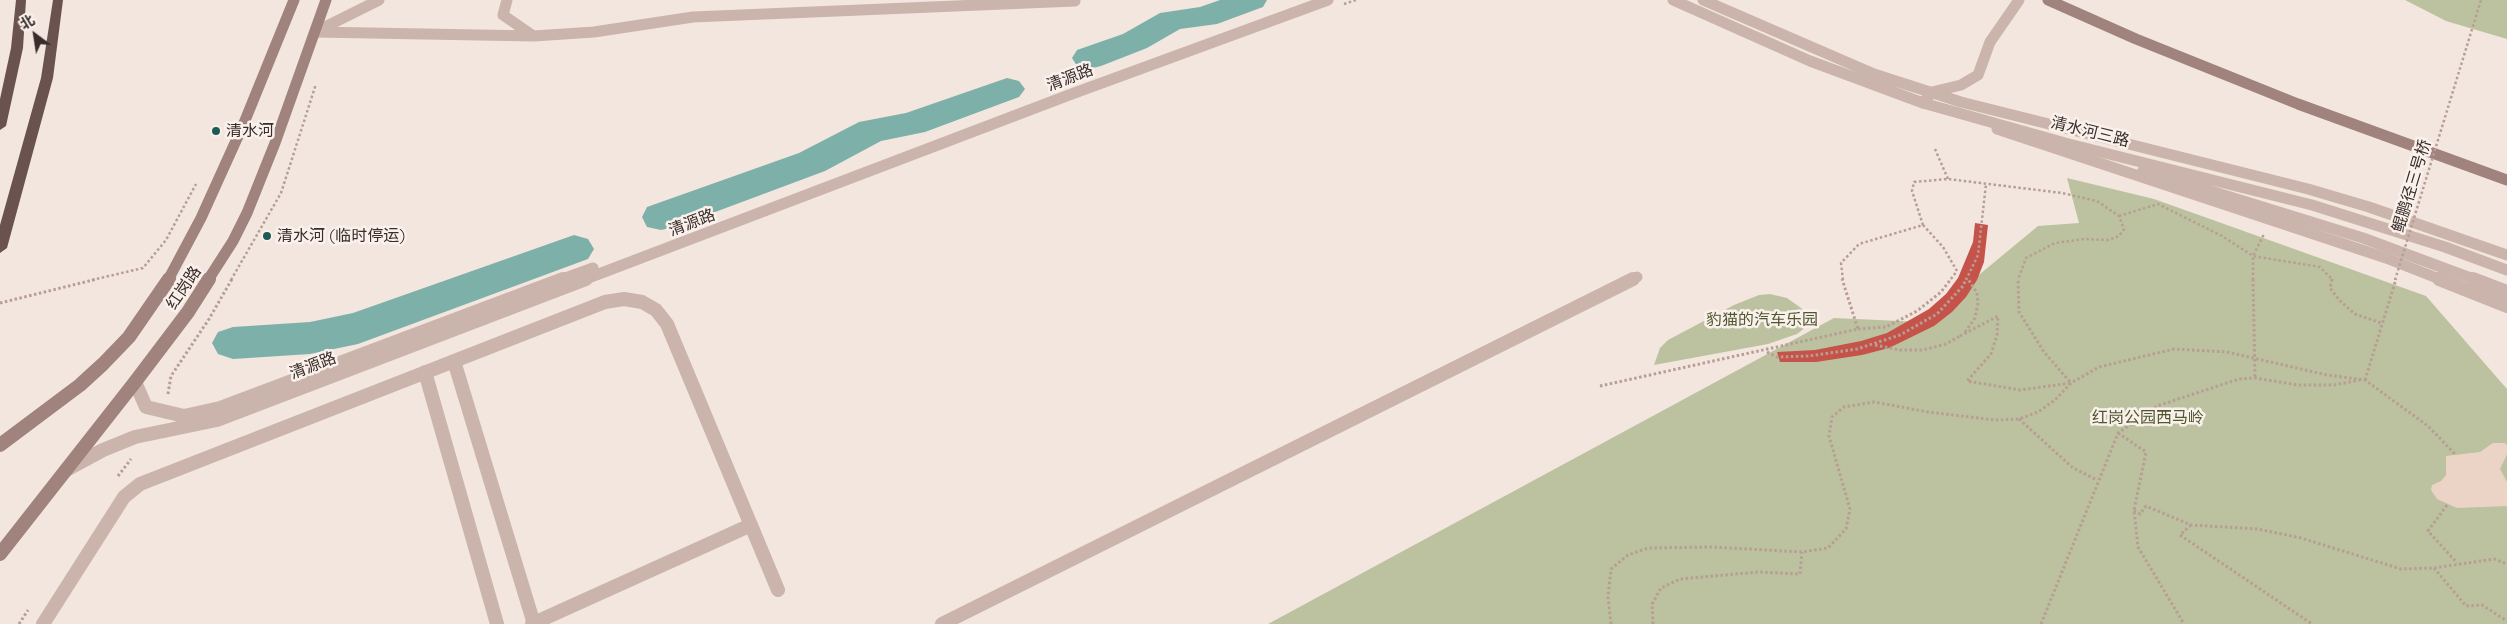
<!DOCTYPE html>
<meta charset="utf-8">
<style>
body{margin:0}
#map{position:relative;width:2507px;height:624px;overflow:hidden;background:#f3e6df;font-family:Quicksand,"Noto Sans SC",sans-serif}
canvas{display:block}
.north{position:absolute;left:10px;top:10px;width:50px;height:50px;-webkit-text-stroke:4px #faf1ec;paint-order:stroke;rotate:329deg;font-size:14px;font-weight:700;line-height:20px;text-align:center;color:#392c2a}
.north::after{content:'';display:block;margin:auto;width:18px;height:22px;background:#392c2a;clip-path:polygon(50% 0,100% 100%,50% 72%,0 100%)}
</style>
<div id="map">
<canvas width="2507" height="624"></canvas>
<div class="north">北</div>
</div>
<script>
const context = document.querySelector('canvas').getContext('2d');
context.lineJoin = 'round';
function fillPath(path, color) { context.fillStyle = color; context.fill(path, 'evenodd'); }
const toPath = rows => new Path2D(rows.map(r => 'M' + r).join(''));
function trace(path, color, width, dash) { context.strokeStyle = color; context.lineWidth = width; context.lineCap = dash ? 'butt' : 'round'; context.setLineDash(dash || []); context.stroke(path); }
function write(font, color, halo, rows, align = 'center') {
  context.font = font + ' Quicksand,"Noto Sans SC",sans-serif'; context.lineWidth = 5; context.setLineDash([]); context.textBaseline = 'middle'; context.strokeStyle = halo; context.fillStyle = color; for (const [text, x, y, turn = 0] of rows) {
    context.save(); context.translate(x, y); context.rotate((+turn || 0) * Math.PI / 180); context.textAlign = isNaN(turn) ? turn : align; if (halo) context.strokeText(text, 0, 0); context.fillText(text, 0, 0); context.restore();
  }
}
fillPath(toPath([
 [2405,0,2507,0,2507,39,2446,21],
 [2067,178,2154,199,2426,296,2507,389,2507,624,1268,624,1834,318,1922,322,2038,226,2079,223],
 [1770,294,1787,298,1801,308,1810,322,1806,327,1797,334,1768,344,1654,365,1660,348,1668,340,1734,305,1759,295]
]), '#bcc29f');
fillPath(toPath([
 [2493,443,2505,443,2507,446,2507,454,2500,469,2507,482,2507,506,2457,508,2437,499,2431,490,2432,485,2441,481,2446,475,2446,456,2480,452]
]), '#ebd4c6');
fillPath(toPath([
 [1220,0,1267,0,1263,7,1217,24,1180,29,1147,48,1101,66,1089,69,1077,66,1072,58,1077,50,1123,34,1160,13,1200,7,1220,0],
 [1007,78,1019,81,1025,89,1019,97,925,132,881,141,825,171,675,227,661,230,647,227,642,217,647,207,799,153,859,122,906,113,1007,78],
 [574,235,588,239,594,249,588,259,358,344,310,354,233,359,218,354,212,343,218,332,233,327,310,322,353,313,574,235]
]), '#7eb0aa');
fillPath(toPath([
 [1975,223,1988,225,1984,262,1977,280,1966,297,1952,312,1934,326,1889,348,1862,355,1816,362,1780,362,1777,352,1815,350,1861,341,1887,333,1929,309,1946,294,1958,278,1973,242]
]), '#c6534a');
trace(toPath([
 [1344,4,1356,0],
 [1935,149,1948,179],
 [2119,216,2158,204,2222,236,2253,256,2320,267,2333,280],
 [1923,225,1943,247,1957,271,1950,280],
 [92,280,143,268,166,240,196,184],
 [231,280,281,193,316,84],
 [1843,280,1841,263,1859,244,1923,225,1912,191,1914,182,1948,179,2062,193,2097,201,2119,216,2124,229,2119,236,2109,240,2084,239,2055,243,2026,258,2018,280],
 [1966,280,1978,255,1986,184],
 [2253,280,2253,256,2264,234]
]), '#b79e95', 2.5, [2.5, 2.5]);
trace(toPath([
 [2253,279,2255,378],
 [2332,279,2330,288,2339,300,2355,314,2381,323],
 [0,303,97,279],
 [1858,329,1886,327,1917,311,1941,292,1951,279],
 [1965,332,1975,318,1978,303,1977,293,1968,279],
 [1960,336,1998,316,1997,335,1991,354,1967,381,2020,390,2071,383,2044,352,2019,312,2018,279],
 [1875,345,1900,350,1923,350,1946,344,1960,336],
 [1767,352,1777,357,1809,356,1857,349,1900,335,1937,314,1963,286,1966,279],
 [1600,386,1858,329,1842,279],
 [168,394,171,376,209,319,232,279],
 [2019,419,2073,468,2097,480],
 [2118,433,2146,452,2134,510,2138,547,2184,624],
 [118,476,131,459],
 [2447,505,2428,531,2457,563],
 [2134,510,2140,514,2146,506,2191,525,2258,529,2301,538,2401,569,2434,568,2494,559,2507,564],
 [2191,525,2180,535,2312,624],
 [2434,568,2466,606,2482,605,2507,621],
 [19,624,28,610],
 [1611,624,1608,597,1611,569,1628,555,1648,548,1711,547,1802,552,1828,548,1846,529,1850,509,1829,436,1832,417,1844,407,1874,402,1928,412,1995,420,2019,419,2038,412,2055,400,2071,383,2099,367,2174,349,2227,352,2327,375,2365,380,2428,426,2455,454],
 [1653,624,1652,604,1661,588,1680,579,1758,572,1800,574,1802,552],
 [2041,624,2118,433,2157,406,2239,379,2255,378,2298,385,2334,385,2360,380]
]), '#b79e95', 3, [2.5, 2.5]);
trace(toPath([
 [507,0,503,15,532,35],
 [319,30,379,0],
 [315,32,534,36,594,32,693,17,1075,1]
]), '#cbb4ab', 11);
trace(toPath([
 [454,361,534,624],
 [425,372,497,624],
 [43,624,124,497,140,484,605,302,624,299,642,302,656,310,667,324,778,590],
 [532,624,751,525]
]), '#cbb4ab', 14);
trace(toPath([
 [1923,103,1932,92,1961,85,1978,75,1990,42,2019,0],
 [1997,129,2386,258,2442,280],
 [1630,280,1637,277]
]), '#cbb4ab', 11);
trace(toPath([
 [2439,279,2507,306],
 [942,624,1633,279]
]), '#cbb4ab', 14);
trace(toPath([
 [1673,0,1810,61,1923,103,2065,143,2312,205,2445,247,2507,270],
 [1703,0,1874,74,1961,102,2308,189,2369,207,2507,255],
 [2143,170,2363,238,2476,280],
 [560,280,593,268],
 [583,280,1069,95,1328,0]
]), '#cbb4ab', 11);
trace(toPath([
 [2473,279,2507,292],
 [135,382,146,407,184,416,220,408,563,279],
 [66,470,103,450,135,437,217,420,586,279]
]), '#cbb4ab', 14);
trace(toPath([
 [2048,0,2136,39,2298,104,2507,180],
 [168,280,201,218,244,123,294,0],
 [208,280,233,241,247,213,275,143,326,0]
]), '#9f837c', 11);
trace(toPath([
 [0,445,80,385,103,364,129,337,169,279],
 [0,554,135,382,188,312,209,279]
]), '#9f837c', 14);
fillPath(toPath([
 [16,0,26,0,23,48,6,126,0,130,0,99,11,48,16,0],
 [53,0,63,0,53,78,7,248,0,253,0,225,41,78,53,0]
]), '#6a524e');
trace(toPath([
 [2395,280,2481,0]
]), '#b79e95', 2.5, [2.5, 2.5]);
trace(toPath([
 [2365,380,2396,279]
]), '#b79e95', 3, [2.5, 2.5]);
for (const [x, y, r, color] of [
 [216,131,5,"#1f5b55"],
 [267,236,5,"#1f5b55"]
]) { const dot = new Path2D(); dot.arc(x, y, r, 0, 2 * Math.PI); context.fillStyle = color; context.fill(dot); trace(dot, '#faf1ec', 2); }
write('16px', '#392c2a', '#faf1ec', [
 ["清源路",1070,78,-21],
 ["清水河三路",2090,132,14],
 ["鲲鹏径三号桥",2412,186,-73],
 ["清源路",692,223,-21],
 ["红岗路",184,288,-56],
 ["清源路",313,366,-21]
]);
write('16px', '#392c2a', '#faf1ec', [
 ["清水河",226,131],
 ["清水河 (临时停运)",277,236]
], 'left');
write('16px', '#4f572e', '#faf1ec', [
 ["豹猫的汽车乐园",1762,320],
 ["红岗公园西马岭",2148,418]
]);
</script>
